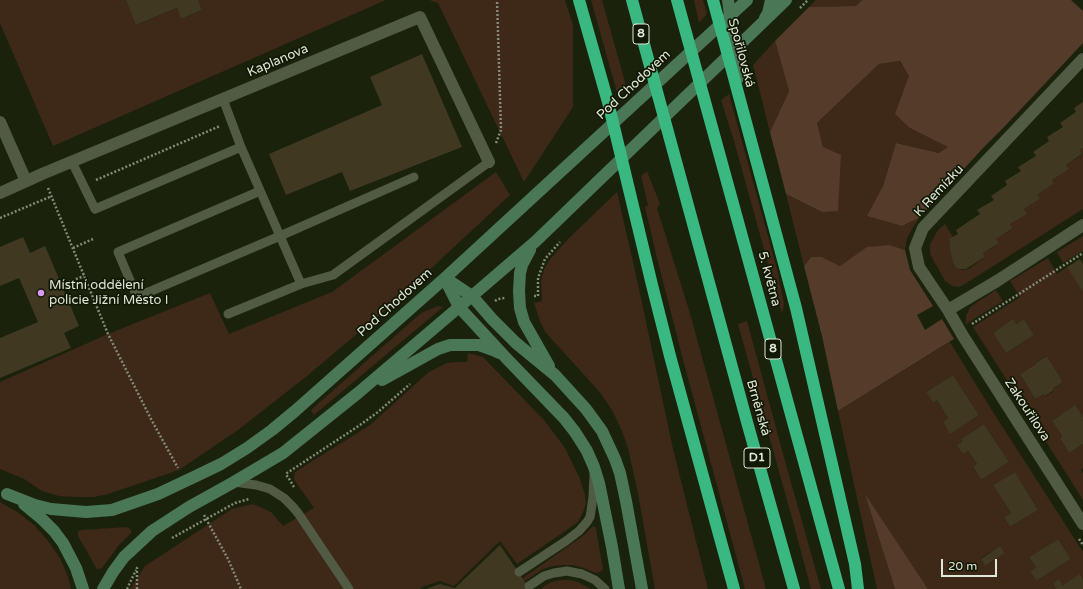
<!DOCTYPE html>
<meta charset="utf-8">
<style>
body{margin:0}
#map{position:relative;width:1083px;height:589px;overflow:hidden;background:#1a220c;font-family:"Varela Round",sans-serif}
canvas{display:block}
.scale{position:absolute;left:941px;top:559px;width:56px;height:18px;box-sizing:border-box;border:2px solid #e0e6d8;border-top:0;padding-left:5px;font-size:12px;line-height:14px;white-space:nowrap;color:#e0e6d8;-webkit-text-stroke:3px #111804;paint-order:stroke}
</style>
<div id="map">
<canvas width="1083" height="589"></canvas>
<div class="scale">20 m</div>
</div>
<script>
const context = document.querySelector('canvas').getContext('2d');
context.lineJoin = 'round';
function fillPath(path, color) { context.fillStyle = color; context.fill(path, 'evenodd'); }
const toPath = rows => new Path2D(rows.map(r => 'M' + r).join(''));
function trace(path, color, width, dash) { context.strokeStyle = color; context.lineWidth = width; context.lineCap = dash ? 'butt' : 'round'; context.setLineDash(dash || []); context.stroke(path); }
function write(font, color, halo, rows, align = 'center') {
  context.font = font + ' "Varela Round",sans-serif'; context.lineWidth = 3.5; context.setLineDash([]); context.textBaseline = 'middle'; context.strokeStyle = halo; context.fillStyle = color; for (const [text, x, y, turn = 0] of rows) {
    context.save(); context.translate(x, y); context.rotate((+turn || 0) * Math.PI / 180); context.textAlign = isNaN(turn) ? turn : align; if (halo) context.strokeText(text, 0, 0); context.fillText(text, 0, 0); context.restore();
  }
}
fillPath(toPath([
 [0,0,126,0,137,25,177,8,181,19,202,10,198,0,386,0,53,146,0,23],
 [429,0,565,0,573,25,573,107,524,182,438,3],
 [591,0,602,0,627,89,618,96],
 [694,0,703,0,707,14,699,23],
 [816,0,862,0,857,6,809,7],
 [775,41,789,91,770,132,753,65],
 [899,61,910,76,910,128,949,147,939,153,896,143,883,186,868,216,902,226,919,218,908,236,906,243,905,250,890,245,849,260,840,266,822,257,811,257,804,266,786,194,822,212,823,147,817,123,879,64],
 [729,94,777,269,784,304,782,314,734,141,721,100],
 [1083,148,1083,209,965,284,959,287,952,286,945,281,930,254,930,244,938,230,945,224,953,237,949,240,950,250,953,263,954,266,959,269,963,270,969,269,985,257,983,253,999,243,996,239,1013,228,1010,224,1026,214,1024,209,1040,199,1038,194,1054,184,1052,180,1068,169,1066,165,1082,155,1080,150],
 [647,171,660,204,657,208,689,310,766,589,745,589,682,356,657,258,645,207,648,205,641,176],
 [496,172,510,195,395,302,307,376,238,430,179,470,108,494,94,497,76,497,59,496,42,491,24,479,0,469,0,382,108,334,210,293,229,334,332,292],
 [617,192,638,284,673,449,708,589,655,589,638,494,628,448,622,431,613,412,602,395,587,378,546,333,541,324,534,303,542,301,541,282,542,276,545,267,551,258,569,238],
 [1083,236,1083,251,1063,263,1057,252],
 [1048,258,1057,274,1067,267,1083,291,1083,417,1075,406,1052,421,1062,436,1060,438,1069,453,1083,444,1083,468,1081,470,1083,473,1083,500,973,327,1020,297,1010,281],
 [1024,319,1034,335,1006,353,993,333,1013,320,1016,324],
 [1047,356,1063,382,1053,388,1054,391,1046,396,1044,394,1035,399,1020,374,1036,364,1036,362],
 [996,290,1003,301,966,324,966,316,970,307],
 [438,306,443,307,314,415,311,410,421,313],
 [747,321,785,461,821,589,811,589,795,529,738,324],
 [950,342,993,412,1083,552,1083,580,1080,575,1063,585,1059,579,1053,583,1056,589,928,589,866,496,895,589,877,589,838,411],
 [953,375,979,415,950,433,943,422,948,418,937,400,933,403,926,392],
 [984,424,1009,462,981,480,973,468,977,464,968,451,963,454,958,445,962,442,961,439],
 [1015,472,1038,510,1010,527,1004,517,1011,513,993,485],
 [1058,539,1071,559,1036,581,1030,571,1036,567,1029,557],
 [1000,546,1005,553,985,566,981,558],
 [468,353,483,357,544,420,565,448,580,479,585,495,586,503,584,510,578,522,571,527,517,564,500,541,454,586,440,581,422,587,420,589,130,589,145,566,232,509,253,504,271,512,283,526,314,508,295,481,294,477,295,472,370,425,429,372,447,363,457,362,467,362],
 [0,502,19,513,35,526,48,541,60,558,68,577,71,589,0,589],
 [593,526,595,527,596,529,603,569,601,572,596,573,581,567,573,565,563,565,553,566,543,569,525,581,523,578,584,535],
 [127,527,131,530,131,533,119,545,102,568,99,569,97,569,78,536,78,531,81,530],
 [561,580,570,580,578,582,591,589,540,589,551,582]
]), '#3e2817');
fillPath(toPath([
 [862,0,1071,0,1083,11,1083,43,1005,126,983,148,919,218,902,226,867,216,883,186,896,143,939,153,948,147,910,128,895,114,909,76,900,61,879,64,817,123,823,147,841,155,838,211,822,212,786,194,770,132,789,91,775,41,809,7,856,6],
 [890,245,905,250,910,270,933,306,917,315,925,330,942,319,954,339,838,411,822,336,804,266,811,257,822,257,840,266,867,247],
 [865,494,928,589,895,589]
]), '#553b29');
fillPath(toPath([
 [126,0,198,0,202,10,181,19,177,8,136,25],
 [422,54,462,147,350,191,342,172,286,195,269,154,382,105,370,77],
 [1083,102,1083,148,1080,150,1082,154,1066,165,1069,169,1052,180,1054,184,1038,194,1040,199,1024,209,1027,214,1010,224,1013,228,996,239,999,243,983,253,985,257,966,269,959,269,956,268,953,263,950,250,949,239,958,234,956,230,980,214,977,210,994,200,991,196,1007,185,1005,181,1021,171,1018,167,1036,156,1033,152,1049,141,1047,137,1063,127,1060,123,1076,112,1074,108],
 [23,237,30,253,45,246,79,326,64,333,71,348,0,378,0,338,38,322,19,278,0,286,0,247],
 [1080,259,1083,264,1083,292,1067,267],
 [1013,319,1016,324,1024,319,1034,335,1006,353,993,333],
 [1047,356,1063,382,1053,388,1054,390,1045,396,1044,394,1035,399,1020,374,1036,364,1035,363],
 [953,375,979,415,950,434,943,422,948,418,937,400,933,403,926,392],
 [1075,405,1083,417,1083,444,1069,453,1060,438,1062,436,1052,421],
 [984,424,1009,462,981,480,973,467,977,464,968,451,963,454,957,445,962,442,961,439],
 [1015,472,1038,510,1010,527,1004,517,1011,513,993,485],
 [1058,539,1071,559,1036,581,1030,571,1036,567,1029,557],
 [500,545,530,589,426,589,440,584,455,588],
 [1000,546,1005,553,985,566,981,559],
 [1080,574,1083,580,1083,589,1056,589,1053,583,1059,579,1063,585]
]), '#403821');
trace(toPath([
 [800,8,808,0],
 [496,143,501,130,497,0],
 [96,180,220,126],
 [48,188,108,334,151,419,178,468],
 [0,218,52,196],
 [73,248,93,239],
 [61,285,84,276],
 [534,296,538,296,538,278,545,259,560,242],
 [495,301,498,299,505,298],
 [972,324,1083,253],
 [294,487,288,477,286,475,287,473,360,425,378,412,410,384],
 [204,515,228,559,241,589],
 [172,538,235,503,249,499],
 [1079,539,1083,545],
 [127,589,136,570],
 [137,589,137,568,138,567]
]), '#838a78', 2.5, [2, 2]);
trace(toPath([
 [223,99,241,147,301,284,228,314],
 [72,162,95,209,241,147],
 [260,191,118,252,137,297,280,236,414,177],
 [301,284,333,275,489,162],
 [234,482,256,485,270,489,284,498,293,507,298,513,349,589],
 [519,572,566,541,579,531,587,522,590,517,591,511,593,497,594,474],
 [529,586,544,576,554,573,567,571,582,574,595,580,605,589]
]), '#515b43', 9);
trace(toPath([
 [1083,59,923,228,915,248,919,267,948,310,963,336,1083,524],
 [0,122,26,181],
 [0,193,42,174,420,17,489,162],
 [948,310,997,281,1083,225]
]), '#515b43', 12);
trace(toPath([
 [728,0,738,78],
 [765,18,768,13,771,0],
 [530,250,522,265,520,273,519,291,520,308,524,322,528,329,549,366],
 [445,278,472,296,492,319,516,343,555,375,586,409,602,431,615,459,620,473,626,501,642,589],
 [445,279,459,307,508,360,564,418,575,432,587,451,594,467,599,483,612,547,619,589],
 [382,380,438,349,450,345,479,345,493,350,499,353],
 [7,494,35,505,51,509,86,512,112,510,158,494,194,477,221,464,247,448,272,430,295,411,445,278,747,0],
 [24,504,41,518,54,531,63,543,76,568,83,589],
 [103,589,113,572,124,557,152,531,189,507,234,482,283,453,358,393,472,296,536,241,786,0]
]), '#4a7756', 12);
trace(toPath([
 [579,0,608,102,652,285,670,356,734,589],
 [632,0,747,422,794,589],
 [677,0,839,589],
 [713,0,796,308,855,564,858,589]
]), '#3ab881', 12);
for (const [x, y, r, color] of [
 [41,293,4,"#d79bf9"]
]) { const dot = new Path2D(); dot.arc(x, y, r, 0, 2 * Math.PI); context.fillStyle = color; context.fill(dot); trace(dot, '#111804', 1.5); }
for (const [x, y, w] of [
 [641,34,16],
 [773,349,16],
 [757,458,26]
]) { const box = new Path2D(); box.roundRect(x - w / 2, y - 10, w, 20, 3); context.fillStyle = '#111804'; context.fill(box); trace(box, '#e0e6d8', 1); }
write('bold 12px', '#e0e6d8', null, [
 ["8",641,34],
 ["8",773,349],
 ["D1",757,458]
]);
write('13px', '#e0e6d8', '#111804', [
 ["Spořilovská",741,53,75],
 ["Kaplanova",278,61,-23],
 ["Pod Chodovem",634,85,-43],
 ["K Remízku",939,191,-47],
 ["5. května",769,279,75],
 ["Pod Chodovem",395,303,-42],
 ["Brněnská",758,408,74],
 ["Zakouřilova",1027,410,57]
]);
write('13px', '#e0e6d8', '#111804', [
 ["Místní oddělení",49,286],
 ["policie Jižní Město I",49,301]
], 'left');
</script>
